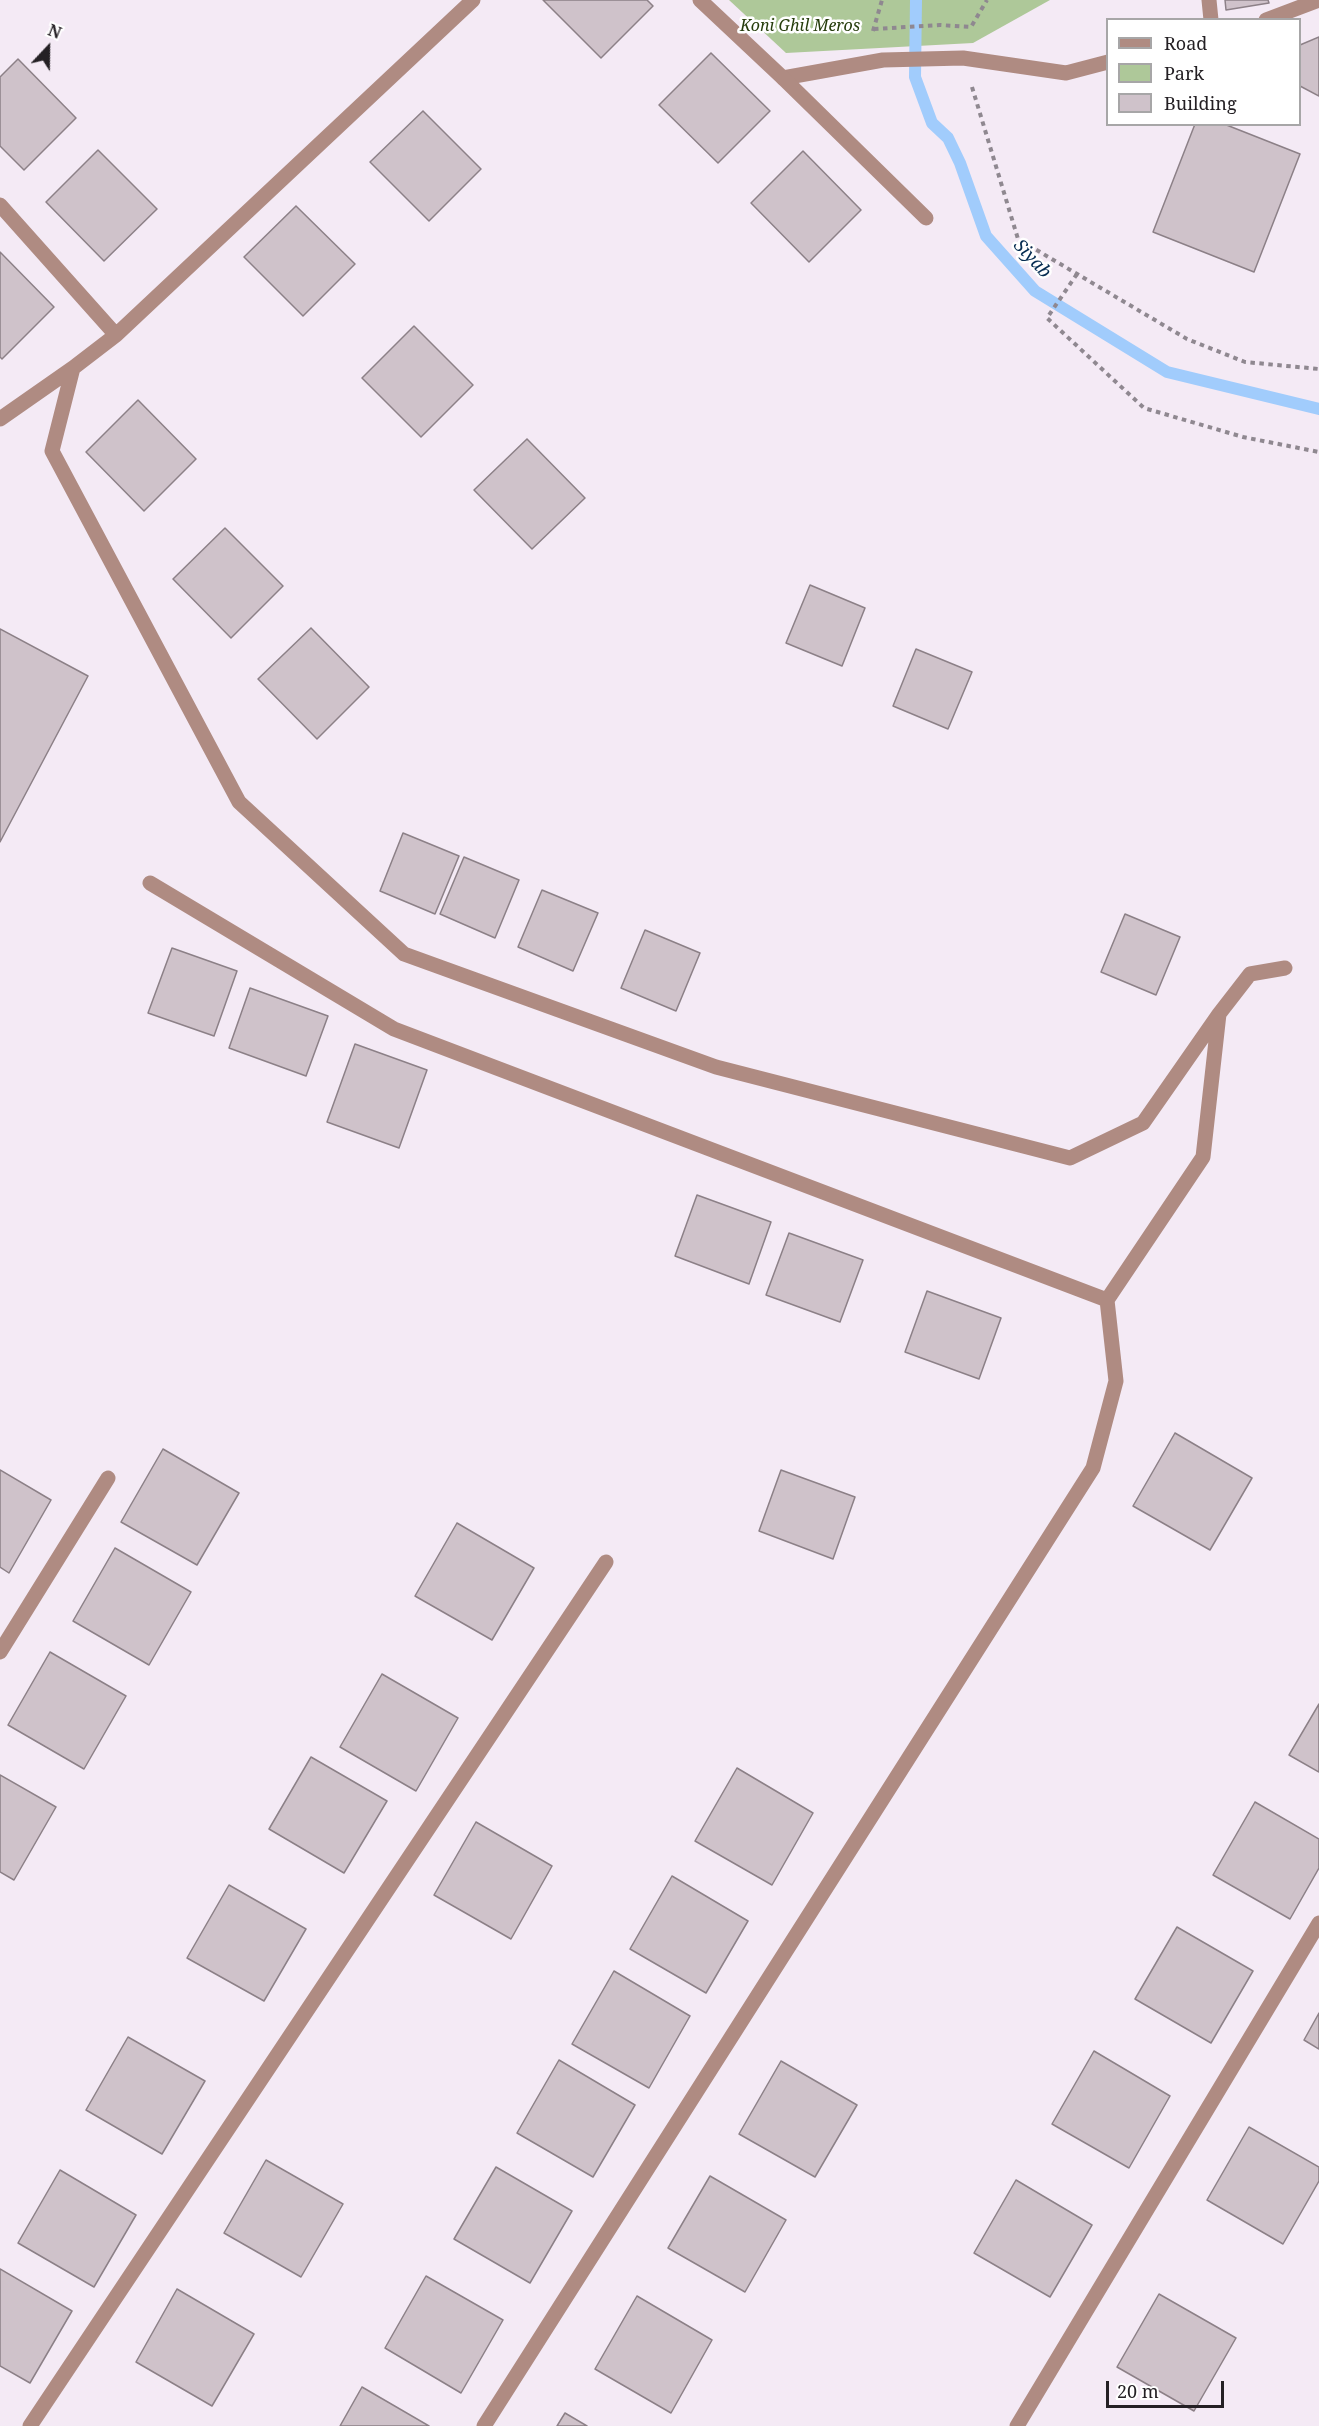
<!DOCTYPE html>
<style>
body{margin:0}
#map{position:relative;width:1319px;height:2426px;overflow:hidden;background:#f4eaf5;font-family:"Noto Serif",serif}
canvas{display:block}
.legend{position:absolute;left:1106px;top:18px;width:195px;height:108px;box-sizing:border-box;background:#fff;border:2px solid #a7a6a7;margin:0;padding:8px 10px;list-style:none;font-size:18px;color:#242024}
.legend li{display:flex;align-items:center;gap:12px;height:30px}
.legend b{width:30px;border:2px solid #a7a6a7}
.north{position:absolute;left:18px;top:18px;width:60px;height:60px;-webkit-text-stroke:4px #fff;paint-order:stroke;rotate:22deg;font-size:16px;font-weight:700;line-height:24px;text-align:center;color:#242024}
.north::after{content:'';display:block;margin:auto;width:21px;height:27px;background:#242024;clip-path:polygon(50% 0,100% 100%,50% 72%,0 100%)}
.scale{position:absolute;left:1106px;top:2381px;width:118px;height:27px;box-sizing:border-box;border:3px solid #242024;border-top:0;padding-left:8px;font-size:18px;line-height:21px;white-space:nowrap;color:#242024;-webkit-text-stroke:4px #fff;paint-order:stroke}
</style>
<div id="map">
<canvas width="1319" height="2426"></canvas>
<ul class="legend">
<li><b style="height:8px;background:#af8b82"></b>Road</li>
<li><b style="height:16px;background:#aec899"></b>Park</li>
<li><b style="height:16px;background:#cfc2ca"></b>Building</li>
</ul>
<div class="north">N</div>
<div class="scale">20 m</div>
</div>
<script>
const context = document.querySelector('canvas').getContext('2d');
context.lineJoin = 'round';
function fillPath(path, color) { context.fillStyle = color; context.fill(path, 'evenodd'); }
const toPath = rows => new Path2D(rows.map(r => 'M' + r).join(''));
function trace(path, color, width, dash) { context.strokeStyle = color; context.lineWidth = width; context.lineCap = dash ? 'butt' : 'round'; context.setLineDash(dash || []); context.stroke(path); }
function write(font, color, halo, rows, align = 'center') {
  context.font = font + ' "Noto Serif",serif'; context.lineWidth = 5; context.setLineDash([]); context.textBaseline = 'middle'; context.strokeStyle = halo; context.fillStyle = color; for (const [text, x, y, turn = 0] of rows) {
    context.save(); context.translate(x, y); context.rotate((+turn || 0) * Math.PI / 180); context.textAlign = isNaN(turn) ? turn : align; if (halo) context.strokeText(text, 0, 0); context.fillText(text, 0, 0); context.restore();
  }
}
fillPath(toPath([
 [729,0,1050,0,973,43,786,53]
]), '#aec899');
trace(toPath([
 [916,0,915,77,932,123,948,138,960,163,986,236,1035,291,1167,372,1319,409]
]), '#a1ccfc', 12);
const building = toPath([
 [543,0,647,0,653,6,601,58,543,0],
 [1225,0,1268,0,1269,3,1226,10,1225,0],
 [1319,37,1319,96,1300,86,1300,45,1319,37],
 [711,53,770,111,718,163,659,105,711,53],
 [18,59,76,118,24,170,0,146,0,77,18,59],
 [423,111,481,169,429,221,370,162,423,111],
 [1195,124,1224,124,1300,154,1254,272,1153,232,1195,124],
 [98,150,157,209,104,261,46,202,98,150],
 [803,151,861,210,809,262,751,203,803,151],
 [296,206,355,264,303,316,244,257,296,206],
 [0,252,54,307,2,359,0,357,0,252],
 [414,326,473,385,421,437,362,378,414,326],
 [138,400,196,459,144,511,86,452,138,400],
 [527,439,585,498,532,549,474,490,527,439],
 [225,528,283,586,231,638,173,579,225,528],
 [810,585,865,608,842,666,786,643,810,585],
 [311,628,369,687,317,739,258,679,311,628],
 [0,629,88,676,0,842,0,629],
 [916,649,972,672,948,729,893,706,916,649],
 [403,833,459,856,435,914,380,891,403,833],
 [464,857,519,880,495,938,440,914,464,857],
 [542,890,598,913,573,971,518,947,542,890],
 [1125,914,1180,937,1156,995,1101,972,1125,914],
 [645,930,700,953,676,1011,621,988,645,930],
 [172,948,237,971,214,1036,148,1013,172,948],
 [250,988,328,1016,306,1076,229,1048,250,988],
 [355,1044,427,1070,399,1148,327,1122,355,1044],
 [697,1195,771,1222,749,1284,675,1256,697,1195],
 [789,1233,863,1260,840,1322,766,1295,789,1233],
 [927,1291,1001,1318,979,1379,905,1352,927,1291],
 [1175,1433,1252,1478,1210,1550,1133,1506,1175,1433],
 [163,1449,239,1493,197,1565,121,1522,163,1449],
 [0,1470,51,1500,9,1573,0,1567,0,1470],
 [781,1470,855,1497,833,1559,759,1531,781,1470],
 [457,1523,534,1568,492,1640,415,1596,457,1523],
 [115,1548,191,1592,149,1665,73,1621,115,1548],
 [50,1652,126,1696,84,1769,8,1725,50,1652],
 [382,1674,458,1718,416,1791,340,1747,382,1674],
 [1319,1704,1319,1772,1289,1755,1319,1704],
 [311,1757,387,1801,344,1873,269,1829,311,1757],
 [737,1768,813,1813,772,1885,695,1841,737,1768],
 [0,1775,56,1807,14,1880,0,1872,0,1775],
 [1255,1802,1319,1839,1319,1868,1290,1919,1213,1875,1255,1802],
 [476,1822,552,1866,511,1939,434,1895,476,1822],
 [672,1876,748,1921,706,1993,630,1949,672,1876],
 [229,1885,306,1929,264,2001,187,1958,229,1885],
 [1177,1927,1253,1971,1211,2043,1135,1999,1177,1927],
 [614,1971,690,2016,649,2088,572,2044,614,1971],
 [1319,2013,1319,2049,1304,2040,1319,2013],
 [128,2037,205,2081,162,2154,86,2110,128,2037],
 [1094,2051,1170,2096,1129,2168,1052,2124,1094,2051],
 [559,2060,635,2105,593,2177,517,2133,559,2060],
 [781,2061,857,2105,815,2177,739,2134,781,2061],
 [1249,2127,1319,2167,1319,2181,1283,2244,1207,2200,1249,2127],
 [266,2160,343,2204,301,2277,224,2233,266,2160],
 [496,2167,572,2211,530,2283,454,2239,496,2167],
 [60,2170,136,2215,94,2287,18,2243,60,2170],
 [710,2176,786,2220,745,2292,668,2248,710,2176],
 [1016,2180,1092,2225,1050,2297,974,2253,1016,2180],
 [0,2269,72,2311,30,2383,0,2366,0,2269],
 [426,2276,503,2320,461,2393,385,2348,426,2276],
 [177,2289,254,2334,212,2406,136,2362,177,2289],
 [1159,2294,1236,2338,1194,2411,1117,2367,1159,2294],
 [637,2296,712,2340,671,2413,595,2369,637,2296],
 [362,2387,429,2426,340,2426,362,2387],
 [565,2413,587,2426,557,2426,565,2413]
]);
fillPath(building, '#cfc2ca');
trace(building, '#8c8087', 1.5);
trace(toPath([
 [874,29,940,25,971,27,987,0],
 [873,31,882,0],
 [972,87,1018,239,1187,339,1245,362,1319,369],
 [1077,274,1047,318,1144,408,1243,437,1319,452]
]), '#8f8890', 4, [4.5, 4.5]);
trace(toPath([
 [783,78,883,60,963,58,1066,73,1108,62]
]), '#af8b82', 15);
trace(toPath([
 [700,0,783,78,926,218],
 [1209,0,1211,20],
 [1266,20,1319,0],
 [0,205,116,335,73,368,52,451,239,802,404,954,716,1067,1070,1158,1143,1123,1219,1014,1203,1157,1107,1300,1116,1381,1093,1468,484,2426],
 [116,335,473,0],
 [0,419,73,368],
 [150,883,394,1029,1107,1300],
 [1219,1014,1250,974,1285,968],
 [0,1652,108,1478],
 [30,2426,606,1562],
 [1017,2426,1319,1923]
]), '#af8b82', 15);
write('italic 16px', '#263d0c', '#fff', [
 ["Koni Ghil Meros",800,26]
]);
write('italic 18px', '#052c51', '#fff', [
 ["Siyab",1032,259,47]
]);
</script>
